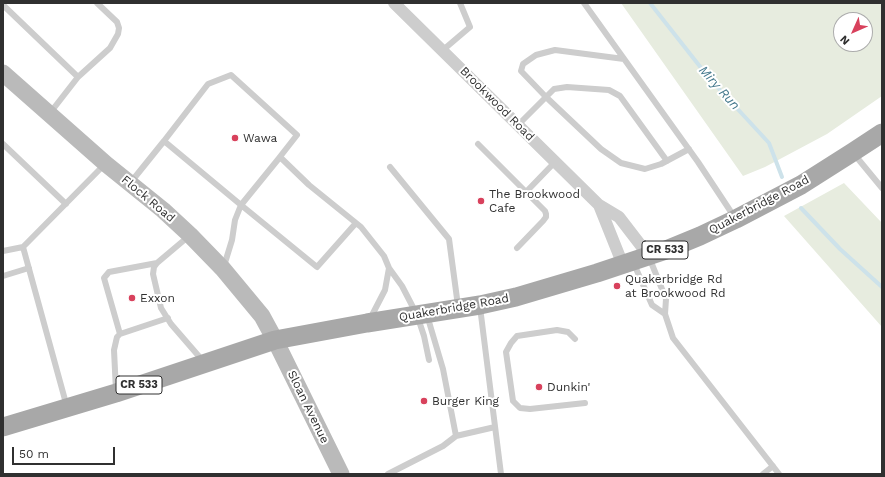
<!DOCTYPE html>
<style>
body{margin:0}
#map{position:relative;width:885px;height:477px;overflow:hidden;background:#fff;font-family:"Work Sans",sans-serif}
canvas{display:block}
.frame{position:absolute;inset:0;border:4px solid #303030;pointer-events:none}
.north{position:absolute;left:833px;top:12px;width:40px;height:40px;box-sizing:border-box;background:#fff;border:1px solid #acacac;border-radius:50%;rotate:225deg;font-size:11px;font-weight:700;line-height:16px;text-align:center;color:#303030}
.north::after{content:'';display:block;margin:auto;width:14px;height:18px;background:#d8415c;clip-path:polygon(50% 0,100% 100%,50% 72%,0 100%)}
.scale{position:absolute;left:12px;top:447px;width:103px;height:18px;box-sizing:border-box;border:2px solid #303030;border-top:0;padding-left:5px;font-size:12px;line-height:14px;white-space:nowrap;color:#303030;-webkit-text-stroke:3px #fff;paint-order:stroke}
</style>
<div id="map">
<canvas width="885" height="477"></canvas>
<div class="frame"></div>
<div class="north">N</div>
<div class="scale">50 m</div>
</div>
<script>
const context = document.querySelector('canvas').getContext('2d');
context.lineJoin = 'round';
function fillPath(path, color) { context.fillStyle = color; context.fill(path, 'evenodd'); }
const toPath = rows => new Path2D(rows.map(r => 'M' + r).join(''));
function trace(path, color, width, dash) { context.strokeStyle = color; context.lineWidth = width; context.lineCap = dash ? 'butt' : 'round'; context.setLineDash(dash || []); context.stroke(path); }
function write(font, color, halo, rows, align = 'center') {
  context.font = font + ' "Work Sans",sans-serif'; context.lineWidth = 4; context.setLineDash([]); context.textBaseline = 'middle'; context.strokeStyle = halo; context.fillStyle = color; for (const [text, x, y, turn = 0] of rows) {
    context.save(); context.translate(x, y); context.rotate((+turn || 0) * Math.PI / 180); context.textAlign = isNaN(turn) ? turn : align; if (halo) context.strokeText(text, 0, 0); context.fillText(text, 0, 0); context.restore();
  }
}
fillPath(toPath([
 [621,3,882,3,882,96,827,134,765,167,743,176],
 [841,20,865,20,865,44,841,44],
 [844,183,882,223,882,327,784,216]
]), '#e7ecdf');
trace(toPath([
 [650,3,709,78,769,143,782,177],
 [801,208,840,249,882,287]
]), '#cde2ea', 4);
trace(toPath([
 [584,3,698,162,735,218],
 [3,5,78,77,50,113],
 [443,50,470,27,460,3],
 [624,59,555,50,536,55,523,64,521,71,546,97,554,89,567,87,609,90,620,96,667,161],
 [78,77,110,48,118,34,119,28,117,22,97,3],
 [518,125,546,97,601,149,621,163,645,169,661,164,689,149],
 [164,141,208,84,231,75,297,135,279,158],
 [3,144,66,204],
 [478,144,545,211,546,214,546,217,543,221,517,248],
 [854,154,882,188],
 [390,167,449,239,458,306],
 [131,182,164,141,241,205,280,157,309,185,361,227,384,256,389,268,402,286,417,315,424,336,429,360],
 [526,192,555,162],
 [189,236,157,263,154,267,153,274,161,308,171,324,203,361],
 [23,247,105,164],
 [3,251,23,247,67,407],
 [649,257,666,299,665,314,673,338,779,474],
 [634,264,652,305,665,314],
 [224,266,232,240,235,220,241,205,317,267,356,223],
 [3,276,29,268],
 [480,307,501,474],
 [370,319,385,290,389,268],
 [120,334,104,278,109,272,157,263],
 [575,339,568,332,557,330,517,336,511,343,506,352,513,401,520,408,530,409,585,403],
 [116,391,114,350,117,337,120,334,168,318],
 [456,436,495,427],
 [388,474,443,446,456,436,443,369,427,315],
 [763,474,773,466]
]), '#cdcdcd', 6);
trace(toPath([
 [394,3,599,205,619,217,649,256],
 [599,205,623,265]
]), '#cdcdcd', 12);
trace(toPath([
 [3,73,106,164,163,210,190,235,223,269,262,316,275,340,341,474]
]), '#bababa', 17);
trace(toPath([
 [3,427,116,393,275,340,367,323,480,305,516,297,597,273,666,250,700,236,736,219,801,185,853,152,882,133]
]), '#a8a8a8', 19);
for (const [x, y, r, color] of [
 [235,138,4,"#d8415c"],
 [481,201,4,"#d8415c"],
 [617,286,4,"#d8415c"],
 [132,298,4,"#d8415c"],
 [539,387,4,"#d8415c"],
 [424,401,4,"#d8415c"]
]) { const dot = new Path2D(); dot.arc(x, y, r, 0, 2 * Math.PI); context.fillStyle = color; context.fill(dot); trace(dot, '#fff', 1.5); }
for (const [x, y, w] of [
 [665,250,46],
 [139,385,46]
]) { const box = new Path2D(); box.roundRect(x - w / 2, y - 9, w, 18, 3); context.fillStyle = '#fff'; context.fill(box); trace(box, '#303030', 1); }
write('bold 11px', '#303030', null, [
 ["CR 533",665,250],
 ["CR 533",139,385]
]);
write('12px', '#303030', '#fff', [
 ["Brookwood Road",497,104,45],
 ["Flock Road",148,199,40],
 ["Quakerbridge Road",759,205,-28],
 ["Quakerbridge Road",454,308,-10],
 ["Sloan Avenue",308,407,64]
]);
write('12px', '#303030', '#fff', [
 ["Wawa",243,138],
 ["The Brookwood",489,194],
 ["Cafe",489,208],
 ["Quakerbridge Rd",625,279],
 ["at Brookwood Rd",625,293],
 ["Exxon",140,298],
 ["Dunkin'",547,387],
 ["Burger King",432,401]
], 'left');
write('italic 13px', '#44788d', '#fff', [
 ["Miry Run",719,88,48]
]);
</script>
